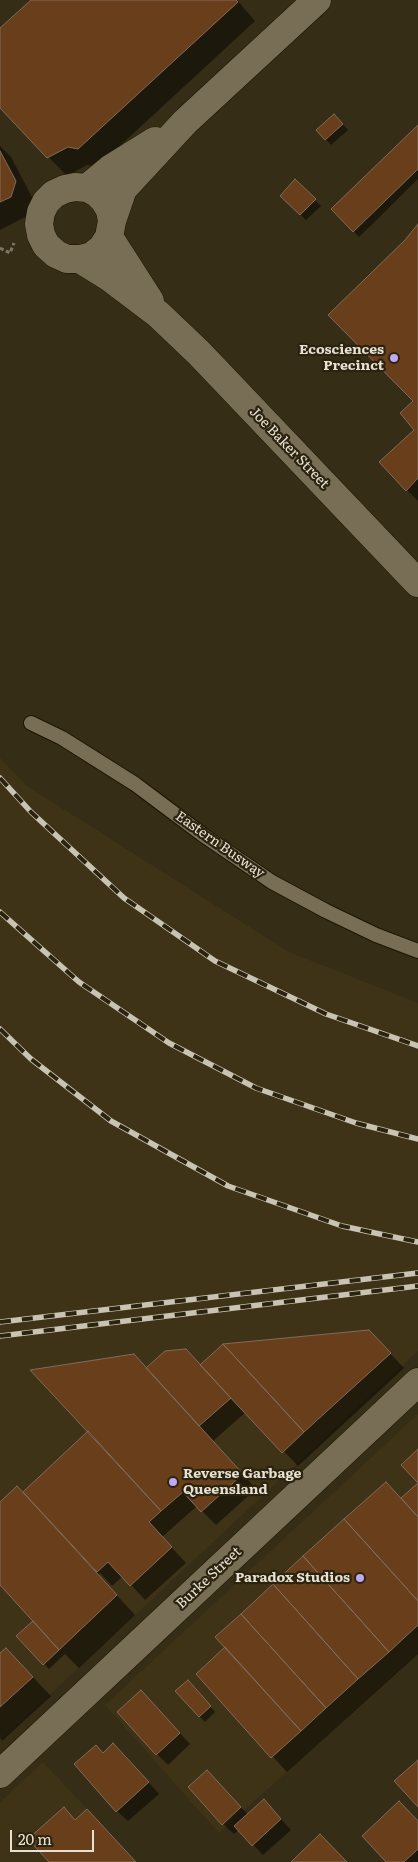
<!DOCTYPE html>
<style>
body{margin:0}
#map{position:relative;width:418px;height:1862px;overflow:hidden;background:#362d17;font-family:Literata,serif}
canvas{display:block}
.scale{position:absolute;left:10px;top:1830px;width:84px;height:22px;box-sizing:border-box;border:2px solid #e7e1d4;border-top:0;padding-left:6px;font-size:15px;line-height:18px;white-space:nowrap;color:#e7e1d4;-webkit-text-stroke:4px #2c230e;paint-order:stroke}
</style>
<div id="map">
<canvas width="418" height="1862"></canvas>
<div class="scale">20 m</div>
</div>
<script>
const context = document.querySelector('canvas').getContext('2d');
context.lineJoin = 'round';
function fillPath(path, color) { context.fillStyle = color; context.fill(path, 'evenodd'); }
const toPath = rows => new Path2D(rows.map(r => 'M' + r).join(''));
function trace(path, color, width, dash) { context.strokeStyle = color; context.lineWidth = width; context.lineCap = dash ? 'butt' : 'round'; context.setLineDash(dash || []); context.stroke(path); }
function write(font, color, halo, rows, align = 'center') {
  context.font = font + ' Literata,serif'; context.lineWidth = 4.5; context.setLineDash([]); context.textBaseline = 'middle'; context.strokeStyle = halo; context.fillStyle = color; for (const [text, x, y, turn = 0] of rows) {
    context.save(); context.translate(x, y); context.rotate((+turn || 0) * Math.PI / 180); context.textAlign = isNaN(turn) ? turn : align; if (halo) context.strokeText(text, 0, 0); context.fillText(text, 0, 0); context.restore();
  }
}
fillPath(toPath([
 [0,758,27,786,289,952,418,1003,418,1351,0,1741],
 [418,1414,418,1653,219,1833,105,1705],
 [43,1762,87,1809,136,1862,0,1862,0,1802]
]), '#3e3316');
fillPath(toPath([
 [33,0,237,0,255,21,97,167,87,165,67,176,0,106,0,30],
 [340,121,348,130,331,145,318,130],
 [418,126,418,179,359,237,333,209],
 [0,146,11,157,34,201,29,215,0,230],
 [296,181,321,206,306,220,281,196],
 [418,226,418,501,407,490,416,430,406,241],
 [383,1346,404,1368,298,1466,246,1412,213,1441,256,1489,216,1525,197,1506,162,1537,186,1563,145,1600,123,1576,112,1586,100,1573,98,1575,135,1615,79,1668,65,1654,49,1669,18,1636,44,1631,0,1583,0,1504,35,1506,90,1431,147,1369,186,1350,201,1365],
 [418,1484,418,1654,287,1772,197,1674],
 [6,1649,51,1696,2,1741,0,1738,0,1655],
 [194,1687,215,1712,205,1722,199,1716],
 [141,1691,190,1744,168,1765,157,1754],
 [103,1754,124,1755,159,1794,128,1821,117,1811],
 [218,1782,248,1815,274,1812,291,1830,263,1855,239,1830,234,1834,223,1824],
 [418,1822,418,1862,388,1862]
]), '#0007');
const building = toPath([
 [31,0,236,0,238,2,78,149,68,147,47,158,0,108,0,28,31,0],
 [334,114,343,124,325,140,316,130,334,114],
 [418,125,418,169,353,232,331,209,418,125],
 [0,151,16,181,11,197,0,202,0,151],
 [295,179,316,199,300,215,280,196,295,179],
 [418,224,418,478,406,491,379,462,414,430,400,413,413,401,328,315,405,240,418,224],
 [369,1330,391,1353,304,1432,223,1344,369,1330],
 [223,1344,304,1432,282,1453,200,1365,223,1344],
 [186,1349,231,1398,199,1426,146,1368,165,1351,186,1349],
 [134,1354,243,1474,201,1512,183,1492,161,1511,30,1370,134,1354],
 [88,1431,161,1511,149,1522,172,1547,130,1586,108,1562,97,1572,23,1492,88,1431],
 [418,1449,418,1517,401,1498,418,1483,401,1465,418,1449],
 [386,1482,418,1517,418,1601,344,1519,386,1482],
 [17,1486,117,1595,59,1650,0,1585,0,1502,17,1486],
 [344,1519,418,1601,418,1625,389,1652,303,1556,344,1519],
 [303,1556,389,1652,358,1679,273,1584,303,1556],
 [273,1584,358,1679,326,1708,241,1614,273,1584],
 [241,1614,326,1708,301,1731,215,1637,241,1614],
 [33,1621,59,1650,43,1665,16,1636,33,1621],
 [225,1647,301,1731,271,1758,196,1674,225,1647],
 [6,1648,33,1677,0,1707,0,1653,6,1648],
 [188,1680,211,1706,199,1717,175,1691,188,1680],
 [141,1690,180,1733,156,1755,117,1712,141,1690],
 [113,1743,149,1782,116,1812,74,1764,96,1745,103,1753,113,1743],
 [418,1760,418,1807,394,1781,418,1760],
 [207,1770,241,1807,222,1825,188,1787,207,1770],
 [264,1799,281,1819,252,1846,234,1826,264,1799],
 [399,1801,418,1821,418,1849,404,1862,386,1862,362,1836,399,1801],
 [64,1807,75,1820,87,1809,136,1862,49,1862,28,1839,64,1807],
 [320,1834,347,1862,291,1862,320,1834]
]);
fillPath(building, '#683e1b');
trace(building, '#816b5b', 1);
const service = toPath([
 [31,723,62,738,135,784,203,835,272,882,326,911,376,935,418,951]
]);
const minor = toPath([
 [87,188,110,169,155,141],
 [112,221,110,210,104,200,97,193,87,188,75,187,65,189,54,194,46,202,41,212,39,224,41,235,46,245,56,254,67,259,80,259,92,256,102,248,109,237,112,221,123,189,185,122,317,0],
 [109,237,150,301],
 [80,259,109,277,158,314,199,353,418,583],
 [0,1774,418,1382]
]);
trace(service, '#1d1502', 16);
trace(minor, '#1d1502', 29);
trace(toPath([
 [0,248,10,253,14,243]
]), '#7d7663', 3, [4, 2.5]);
trace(service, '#786e56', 14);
trace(minor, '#786e56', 28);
const rail = toPath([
 [0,778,31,812,124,898,215,961,326,1014,418,1046],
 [0,912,79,982,169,1043,256,1088,356,1123,418,1139],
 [0,1029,31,1059,111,1121,228,1186,342,1226,418,1242],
 [0,1322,418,1273],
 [0,1336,418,1286]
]);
trace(rail, '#c9c3b4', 5.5);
trace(rail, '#2c230e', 4, [11]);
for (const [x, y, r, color] of [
 [394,358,5,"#bda9f5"],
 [173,1482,5,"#bda9f5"],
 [360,1578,5,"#bda9f5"]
]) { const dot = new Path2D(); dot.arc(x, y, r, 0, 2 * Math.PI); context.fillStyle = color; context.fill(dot); trace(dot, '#2c230e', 2); }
write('bold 14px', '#e7e1d4', '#2c230e', [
 ["Ecosciences",384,350],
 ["Precinct",384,366],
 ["Reverse Garbage",183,1474,"left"],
 ["Queensland",183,1490,"left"],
 ["Paradox Studios",350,1578]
], 'right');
write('14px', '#e7e1d4', '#2c230e', [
 ["Joe Baker Street",289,448,46],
 ["Eastern Busway",220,845,35],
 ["Burke Street",209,1578,-43]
]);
</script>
